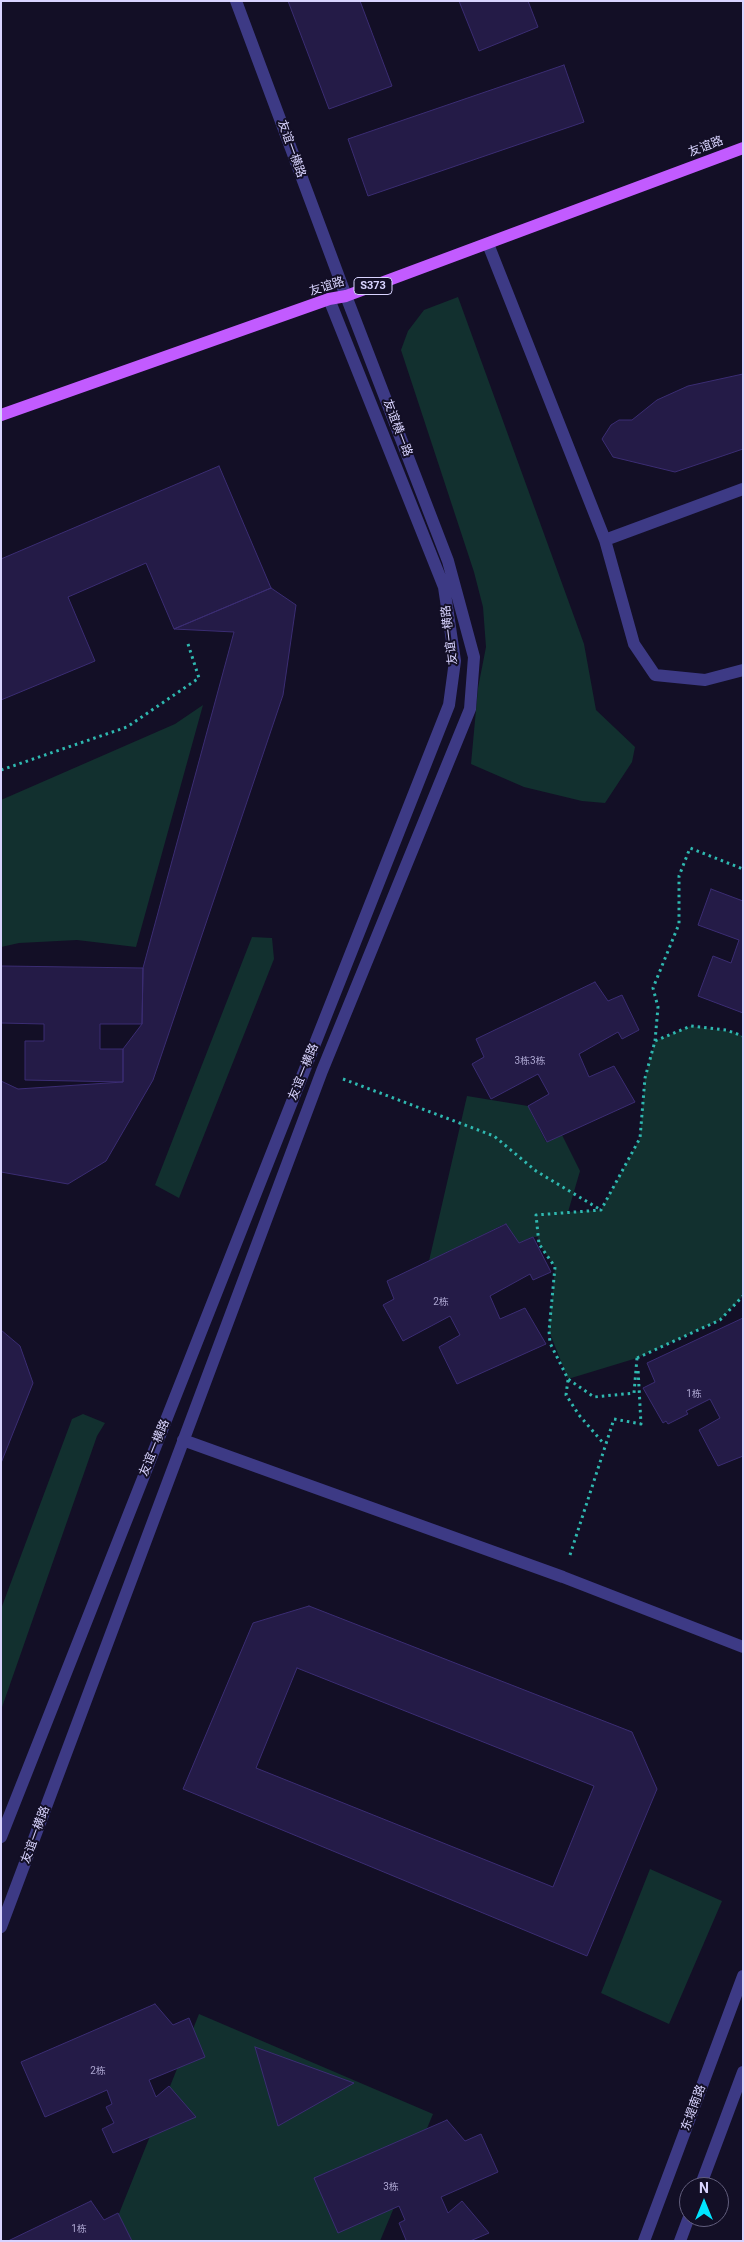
<!DOCTYPE html>
<meta charset="utf-8">
<style>
body{margin:0}
#map{position:relative;width:744px;height:2242px;overflow:hidden;background:#130f26;font-family:Roboto,sans-serif}
canvas{display:block}
.frame{position:absolute;inset:0;border:2px solid #d9d4ff;pointer-events:none}
.north{position:absolute;left:679px;top:2177px;width:50px;height:50px;box-sizing:border-box;background:#130f26;border:1px solid #625e7d;border-radius:50%;rotate:0deg;font-size:14px;font-weight:700;line-height:20px;text-align:center;color:#d9d4ff}
.north::after{content:'';display:block;margin:auto;width:18px;height:22px;background:#00e5ff;clip-path:polygon(50% 0,100% 100%,50% 72%,0 100%)}
</style>
<div id="map">
<canvas width="744" height="2242"></canvas>
<div class="frame"></div>
<div class="north">N</div>
</div>
<script>
const context = document.querySelector('canvas').getContext('2d');
context.lineJoin = 'round';
function fillPath(path, color) { context.fillStyle = color; context.fill(path, 'evenodd'); }
const toPath = rows => new Path2D(rows.map(r => 'M' + r).join(''));
function trace(path, color, width, dash) { context.strokeStyle = color; context.lineWidth = width; context.lineCap = dash ? 'butt' : 'round'; context.setLineDash(dash || []); context.stroke(path); }
function write(font, color, halo, rows, align = 'center') {
  context.font = font + ' Roboto,"Noto Sans SC",sans-serif'; context.lineWidth = 4; context.setLineDash([]); context.textBaseline = 'middle'; context.strokeStyle = halo; context.fillStyle = color; for (const [text, x, y, turn = 0] of rows) {
    context.save(); context.translate(x, y); context.rotate((+turn || 0) * Math.PI / 180); context.textAlign = isNaN(turn) ? turn : align; if (halo) context.strokeText(text, 0, 0); context.fillText(text, 0, 0); context.restore();
  }
}
fillPath(toPath([
 [458,297,584,644,596,710,635,747,632,762,605,803,582,801,524,787,471,764,478,688,486,647,483,607,474,572,401,350,408,331,424,310],
 [203,705,136,947,77,940,19,943,1,947,1,800,175,724],
 [252,937,272,938,274,959,179,1198,155,1185],
 [691,1026,733,1032,743,1036,743,1296,720,1320,637,1358,568,1379,549,1331,555,1267,539,1244,538,1237,533,1237,519,1243,505,1224,429,1261,467,1096,528,1106,546,1142,562,1135,580,1171,568,1212,601,1210,640,1138,645,1078,655,1041],
 [83,1414,105,1423,97,1436,1,1710,1,1609,72,1419],
 [650,1869,722,1901,669,2024,601,1993],
 [199,2014,433,2114,380,2241,108,2241]
]), '#12302f');
const building = toPath([
 [288,1,360,1,392,86,329,109,288,1],
 [459,1,528,1,538,27,479,51,459,1],
 [564,65,584,122,368,196,348,139,564,65],
 [743,374,743,449,675,472,613,457,602,439,611,425,619,420,632,420,657,400,688,386,743,374],
 [219,466,271,588,174,629,146,563,68,597,95,661,1,700,1,559,219,466],
 [271,588,296,605,283,695,153,1080,106,1161,68,1184,1,1172,1,1081,18,1089,123,1082,123,1049,142,1024,143,968,234,632,174,629,271,588],
 [711,889,743,901,743,1013,698,996,713,956,731,963,739,940,698,925,711,889],
 [1,966,143,968,142,1024,100,1024,100,1049,123,1049,123,1082,25,1080,25,1041,44,1041,44,1024,1,1023,1,966],
 [595,982,608,1001,622,995,639,1030,622,1039,618,1032,579,1054,589,1077,614,1066,635,1102,547,1142,528,1106,549,1094,538,1074,491,1099,472,1064,484,1057,476,1039,595,982],
 [506,1224,519,1243,533,1237,551,1272,533,1280,530,1274,490,1296,500,1319,525,1308,546,1344,457,1384,439,1347,460,1335,450,1316,403,1341,383,1305,394,1299,387,1281,506,1224],
 [743,1318,743,1456,718,1466,699,1430,720,1418,710,1399,686,1411,688,1414,668,1424,666,1421,663,1423,643,1388,655,1382,647,1363,743,1318],
 [1,1330,20,1346,33,1383,1,1463,1,1330],
 [309,1606,632,1732,657,1789,587,1956,183,1789,253,1623,309,1606],
 [297,1668,594,1786,553,1887,256,1768,297,1668],
 [155,2004,173,2025,189,2018,205,2057,149,2080,156,2097,169,2086,196,2117,113,2153,102,2129,114,2123,106,2107,112,2104,107,2090,45,2117,21,2062,155,2004],
 [255,2047,354,2083,278,2126,255,2047],
 [447,2120,465,2141,481,2134,498,2172,441,2197,448,2213,462,2201,489,2233,470,2241,404,2241,406,2240,399,2223,405,2220,399,2206,338,2233,314,2178,447,2120],
 [91,2201,104,2220,118,2213,132,2241,8,2241,91,2201]
]);
fillPath(building, '#241b47');
trace(building, '#3b2d73', 1);
trace(toPath([
 [1,770,127,727,199,678,188,644],
 [655,1041,658,1007,653,988,679,924,679,876,690,848,743,869],
 [343,1079,494,1136,536,1171,601,1210],
 [637,1358,634,1393,594,1397,568,1379,550,1343,549,1331,555,1267,539,1244,536,1215,601,1210,640,1138,645,1078,655,1041,691,1026,726,1030,743,1036],
 [637,1358,720,1320,743,1296],
 [568,1380,566,1395,579,1415,604,1444],
 [570,1555,614,1419,641,1424,638,1369]
]), '#2fb8b0', 3, [2.5, 4]);
trace(toPath([
 [488,244,605,540,743,489],
 [605,540,634,644,655,675,705,680,743,670],
 [183,1440,563,1577,743,1647],
 [1,1837,449,705,455,661,444,587,329,299],
 [1,1927,322,1071,470,709,474,657,448,561,346,296,236,1],
 [700,2187,743,2072],
 [644,2241,743,1976],
 [680,2241,689,2217]
]), '#3d3a85', 12);
trace(toPath([
 [1,415,329,299,346,296,743,148]
]), '#c25bff', 12);
write('10px', '#aca6d1', null, [
 ["3栋3栋",530,1061],
 ["2栋",441,1302],
 ["1栋",694,1394],
 ["2栋",98,2071],
 ["3栋",391,2187],
 ["1栋",79,2229]
]);
for (const [x, y, w] of [
 [373,286,38]
]) { const box = new Path2D(); box.roundRect(x - w / 2, y - 8.5, w, 17, 4); context.fillStyle = '#130f26'; context.fill(box); trace(box, '#d9d4ff', 1); }
write('bold 11px', '#d9d4ff', null, [
 ["S373",373,286]
]);
write('12px', '#d9d4ff', '#130f26', [
 ["友谊路",706,147,-21],
 ["友谊一横路",291,149,70],
 ["友谊路",327,287,-17],
 ["友谊横一路",397,428,69],
 ["友谊一横路",450,635,-97],
 ["友谊一横路",304,1072,-68],
 ["友谊一横路",155,1448,-68],
 ["友谊一横路",36,1835,-70],
 ["东堤南路",694,2108,-70]
]);
</script>
